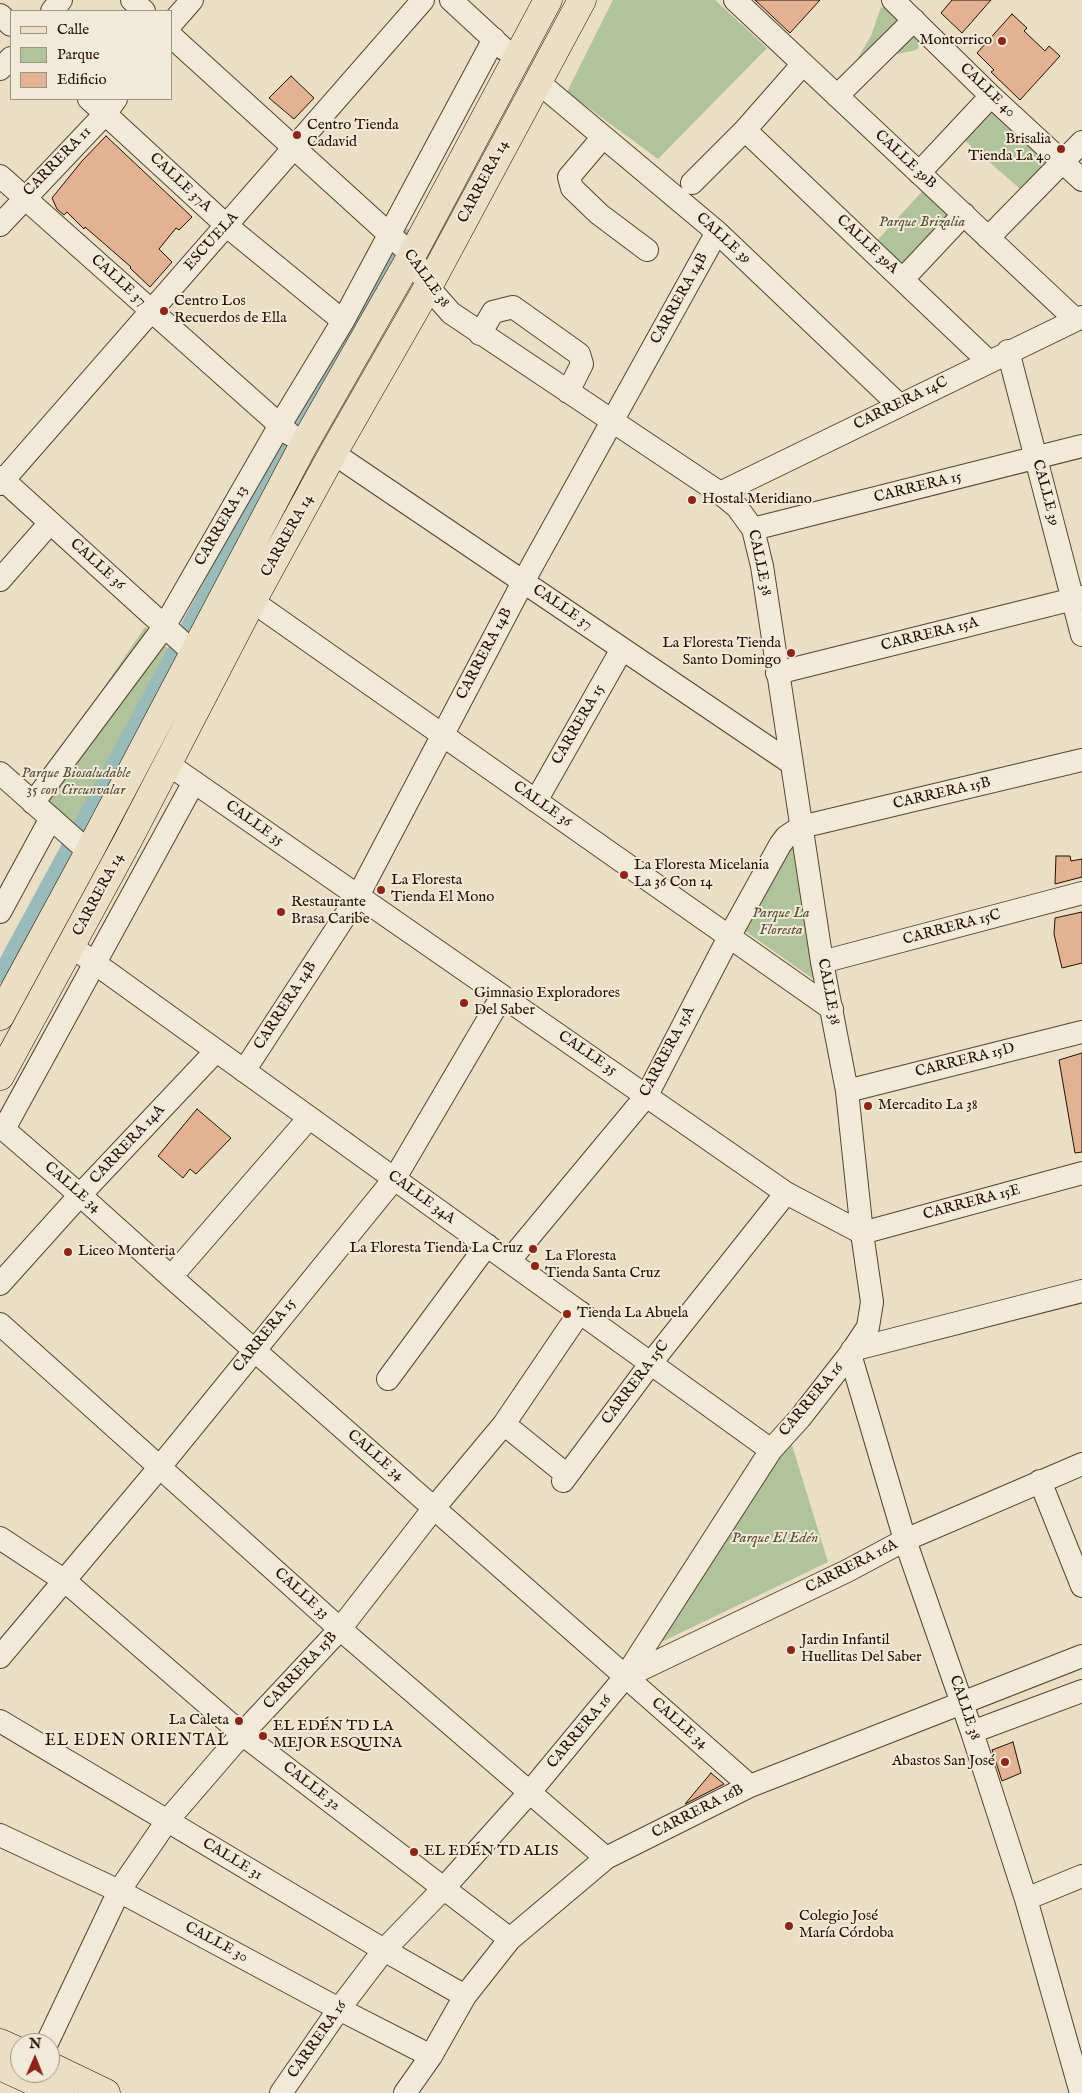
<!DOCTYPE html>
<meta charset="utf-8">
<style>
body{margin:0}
#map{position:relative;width:1082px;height:2093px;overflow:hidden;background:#eadfc5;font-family:"IM FELL English",serif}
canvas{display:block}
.legend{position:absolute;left:10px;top:10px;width:162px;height:90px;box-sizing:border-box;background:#f1ead9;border:1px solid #9f9382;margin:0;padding:6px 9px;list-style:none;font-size:15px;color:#251100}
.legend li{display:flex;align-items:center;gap:10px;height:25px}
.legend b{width:25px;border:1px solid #9f9382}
.north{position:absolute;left:10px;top:2033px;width:50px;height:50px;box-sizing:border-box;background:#f1ead9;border:1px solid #9f9382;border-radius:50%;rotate:1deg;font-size:14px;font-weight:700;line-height:20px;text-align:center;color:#251100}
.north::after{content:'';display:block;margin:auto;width:18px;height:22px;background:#8f2418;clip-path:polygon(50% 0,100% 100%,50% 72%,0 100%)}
</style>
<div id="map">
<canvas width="1082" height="2093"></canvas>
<ul class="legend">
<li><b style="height:6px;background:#eadfc5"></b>Calle</li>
<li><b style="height:14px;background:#b0c39a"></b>Parque</li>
<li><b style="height:14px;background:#e3b293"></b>Edificio</li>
</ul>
<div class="north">N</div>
</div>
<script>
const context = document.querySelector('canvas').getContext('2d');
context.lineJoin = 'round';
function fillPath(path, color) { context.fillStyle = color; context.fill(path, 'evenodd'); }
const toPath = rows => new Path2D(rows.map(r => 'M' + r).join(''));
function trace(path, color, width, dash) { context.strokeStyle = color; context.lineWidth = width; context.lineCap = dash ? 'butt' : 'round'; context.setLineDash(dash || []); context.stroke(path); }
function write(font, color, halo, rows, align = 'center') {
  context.font = font + ' "IM FELL English",serif'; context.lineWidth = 4; context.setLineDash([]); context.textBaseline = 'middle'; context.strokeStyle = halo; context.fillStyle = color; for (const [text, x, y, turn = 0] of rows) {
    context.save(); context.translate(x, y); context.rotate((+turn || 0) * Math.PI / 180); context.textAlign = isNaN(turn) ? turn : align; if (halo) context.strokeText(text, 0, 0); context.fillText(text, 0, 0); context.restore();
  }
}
fillPath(toPath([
 [613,0,715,0,767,48,658,159,567,92],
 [881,7,903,13,917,31,920,45,916,50,898,54,889,44,854,64,871,36],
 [987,102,1054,164,1026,194,957,134],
 [928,185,959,215,906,274,873,245],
 [145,627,178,658,84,832,35,789],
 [794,837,819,983,745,931],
 [791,1442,828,1562,655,1645,768,1467]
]), '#b0c39a');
trace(toPath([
 [0,975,301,419,406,237]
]), '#99bcba', 16);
const building = toPath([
 [755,0,820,0,790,33,755,0],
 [952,0,991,0,962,33,941,13,952,0],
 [1012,14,1027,28,1024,31,1045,51,1049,46,1060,56,1020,100,991,72,994,70,977,53,1012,14],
 [291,76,314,98,294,119,269,98,291,76],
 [106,136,192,217,179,230,176,228,159,249,172,262,150,287,130,268,131,267,85,227,84,229,67,212,64,215,57,209,52,198,82,161,106,136],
 [1056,856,1070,856,1071,861,1082,859,1082,877,1055,884,1056,856],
 [1082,912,1082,963,1062,968,1054,934,1055,918,1082,912],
 [1082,1053,1082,1152,1075,1153,1059,1060,1082,1053],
 [197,1109,231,1138,196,1174,190,1169,183,1178,158,1156,197,1109],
 [1013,1742,1021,1773,1002,1781,992,1750,1013,1742],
 [711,1773,724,1784,685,1804,711,1773]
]);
fillPath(building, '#e3b293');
trace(building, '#251100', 1);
const minor = toPath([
 [132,0,144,11],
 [451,0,504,49],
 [735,0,1076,320],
 [893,0,991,96,1082,180],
 [52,11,61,0],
 [0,15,11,25],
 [171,24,192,0],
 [171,36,412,255,428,287,451,313,720,493,737,507,753,529,762,566,822,962,847,1091,862,1233,872,1302,868,1327,850,1354,800,1418,771,1450,625,1677,529,1793,443,1889,384,1950,339,2009,281,2093],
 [0,69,11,58],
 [538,82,717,232,899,405],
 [837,96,914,20],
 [89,99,227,226,343,321],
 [745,130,988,361],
 [603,137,569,177,572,188,599,214,647,250],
 [919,173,991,96],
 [0,176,291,435],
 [692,183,745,130,803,64],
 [0,225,105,114,116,99],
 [988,238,1082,142],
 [903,279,964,214],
 [480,334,493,312,513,307,579,354,582,364,568,392],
 [1008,351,1082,635],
 [333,453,791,763],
 [0,477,194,653],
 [0,484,423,0],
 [720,493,1082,317],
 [753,529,1082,446],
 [0,580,50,523],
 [252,601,832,1009],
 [777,673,1082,597],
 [168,764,786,1193,862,1233,1082,1173],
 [0,773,89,852],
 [536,801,622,649],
 [33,803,164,627,280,425,343,321,494,39],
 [0,912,51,818],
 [71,946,771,1450],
 [822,962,1082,893],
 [244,1071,358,896,523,582,717,232],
 [847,1091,1082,1032],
 [0,1126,80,1195,171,1277,750,1786],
 [4,1129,194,782],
 [509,1261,647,1095,729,937,780,845,786,837,801,827,1082,760],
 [171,1277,309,1118],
 [0,1284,80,1195,216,1051],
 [0,1324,340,1629,606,1858],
 [852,1350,1082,1291],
 [850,1354,905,1540,972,1732,1026,1899,1081,2093],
 [388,1379,487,1245],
 [504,1424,567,1475],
 [563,1481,651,1363,786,1193],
 [1040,1481,1082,1586],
 [0,1538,65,1581,242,1734,510,1939],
 [0,1657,159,1468,395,1178,502,996],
 [625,1677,847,1571,905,1540,1082,1464],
 [0,1721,384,1950,465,1996],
 [972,1732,1082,1691],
 [0,1835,119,1891,339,2009,431,2056],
 [1026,1899,1082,1876],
 [47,2043,119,1891,167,1821,242,1734,340,1629,434,1508,504,1424,580,1312],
 [405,2093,431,2056,465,1996,510,1939,606,1858,750,1786,1082,1656]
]);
const major = toPath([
 [0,1016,89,852,303,446,412,255,548,0],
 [0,1076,127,842,252,601,333,453,428,287,582,0],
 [0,2043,20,2052],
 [0,2066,59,2093],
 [50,2066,106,2093]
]);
trace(minor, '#564431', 24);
trace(major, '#251100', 29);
trace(minor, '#f1ead9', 22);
trace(major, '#eadfc5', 28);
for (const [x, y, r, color] of [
 [1002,41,5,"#8f2418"],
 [297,135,5,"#8f2418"],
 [1061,149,5,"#8f2418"],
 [164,311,5,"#8f2418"],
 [692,500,5,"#8f2418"],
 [791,653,5,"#8f2418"],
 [624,875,5,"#8f2418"],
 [381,890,5,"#8f2418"],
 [281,912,5,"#8f2418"],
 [464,1003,5,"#8f2418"],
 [868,1106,5,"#8f2418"],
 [533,1249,5,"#8f2418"],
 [68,1252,5,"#8f2418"],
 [535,1266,5,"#8f2418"],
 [567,1314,5,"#8f2418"],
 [791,1650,5,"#8f2418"],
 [239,1721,5,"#8f2418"],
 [263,1736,5,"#8f2418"],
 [1005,1762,5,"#8f2418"],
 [414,1852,5,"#8f2418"],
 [789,1926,5,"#8f2418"]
]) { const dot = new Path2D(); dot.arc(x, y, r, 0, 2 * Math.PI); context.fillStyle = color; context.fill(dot); trace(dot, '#f1ead9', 2); }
write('15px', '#251100', '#f1ead9', [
 ["Montorrico",992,41,"right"],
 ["Centro Tienda",307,126],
 ["Cadavid",307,143],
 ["Brisalia",1051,140,"right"],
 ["Tienda La 40",1051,157,"right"],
 ["Centro Los",174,302],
 ["Recuerdos de Ella",174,319],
 ["Hostal Meridiano",702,500],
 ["La Floresta Tienda",781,644,"right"],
 ["Santo Domingo",781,661,"right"],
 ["La Floresta Micelania",634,866],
 ["La 36 Con 14",634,883],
 ["La Floresta",391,881],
 ["Tienda El Mono",391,898],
 ["Restaurante",291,903],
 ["Brasa Caribe",291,920],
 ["Gimnasio Exploradores",474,994],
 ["Del Saber",474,1011],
 ["Mercadito La 38",878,1106],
 ["La Floresta Tienda La Cruz",523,1249,"right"],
 ["Liceo Monteria",78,1252],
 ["La Floresta",545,1257],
 ["Tienda Santa Cruz",545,1274],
 ["Tienda La Abuela",577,1314],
 ["Jardin Infantil",801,1641],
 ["Huellitas Del Saber",801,1658],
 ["La Caleta",229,1721,"right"],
 ["EL EDÉN TD LA",273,1727],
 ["MEJOR ESQUINA",273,1744],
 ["Abastos San José",995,1762,"right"],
 ["EL EDÉN TD ALIS",424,1852],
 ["Colegio José",799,1917],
 ["María Córdoba",799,1934]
], 'left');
write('15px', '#251100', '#f1ead9', [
 ["CALLE 40",987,91,44],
 ["CALLE 39B",905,160,43],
 ["CARRERA 11",58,162,-46],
 ["CARRERA 14",484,182,-62],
 ["CALLE 37A",180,183,43],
 ["CALLE 39",723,239,42],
 ["ESCUELA",212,242,-48],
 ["CALLE 39A",867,245,43],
 ["CALLE 38",426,279,54],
 ["CALLE 37",118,281,42],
 ["CARRERA 14B",680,299,-61],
 ["CARRERA 14C",901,404,-26],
 ["CARRERA 15",918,488,-14],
 ["CALLE 39",1045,493,75],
 ["CARRERA 13",222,526,-60],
 ["CARRERA 14",288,536,-61],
 ["CALLE 38",759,563,78],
 ["CALLE 36",97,565,42],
 ["CALLE 37",562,608,34],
 ["CARRERA 15A",930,635,-14],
 ["CARRERA 14B",485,654,-62],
 ["CARRERA 15",579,725,-60],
 ["CARRERA 15B",942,794,-13],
 ["CALLE 36",542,805,35],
 ["CALLE 35",254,824,35],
 ["CARRERA 14",99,895,-62],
 ["CARRERA 15C",952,928,-15],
 ["CALLE 38",828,992,79],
 ["CARRERA 14B",286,1006,-57],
 ["CARRERA 15A",668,1052,-62],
 ["CALLE 35",587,1054,34],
 ["CARRERA 15D",965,1061,-14],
 ["CARRERA 14A",128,1145,-47],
 ["CALLE 34",72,1188,41],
 ["CALLE 34A",421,1198,36],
 ["CARRERA 15E",972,1203,-15],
 ["CARRERA 15",265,1336,-51],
 ["CARRERA 15C",636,1383,-53],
 ["CARRERA 16",812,1400,-50],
 ["CALLE 34",375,1456,41],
 ["CARRERA 16A",852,1567,-27],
 ["CALLE 33",301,1594,42],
 ["CARRERA 15B",301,1671,-47],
 ["CALLE 38",964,1708,71],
 ["CALLE 34",679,1724,41],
 ["CARRERA 16",580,1732,-50],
 ["CALLE 32",311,1787,38],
 ["CARRERA 16B",698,1812,-27],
 ["CALLE 31",232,1860,31],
 ["CALLE 30",216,1943,28],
 ["CARRERA 16",318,2040,-55]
]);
write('italic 15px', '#564f36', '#f1ead9', [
 ["Parque Brizalia",922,223],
 ["Parque Biosaludable",76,774],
 ["35 con Circunvalar",76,791],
 ["Parque La",781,914],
 ["Floresta",781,931],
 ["Parque El Edén",775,1539]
]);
context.letterSpacing = '1px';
write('16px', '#251100', '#f1ead9', [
 ["EL EDEN ORIENTAL",137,1742]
]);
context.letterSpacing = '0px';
</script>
